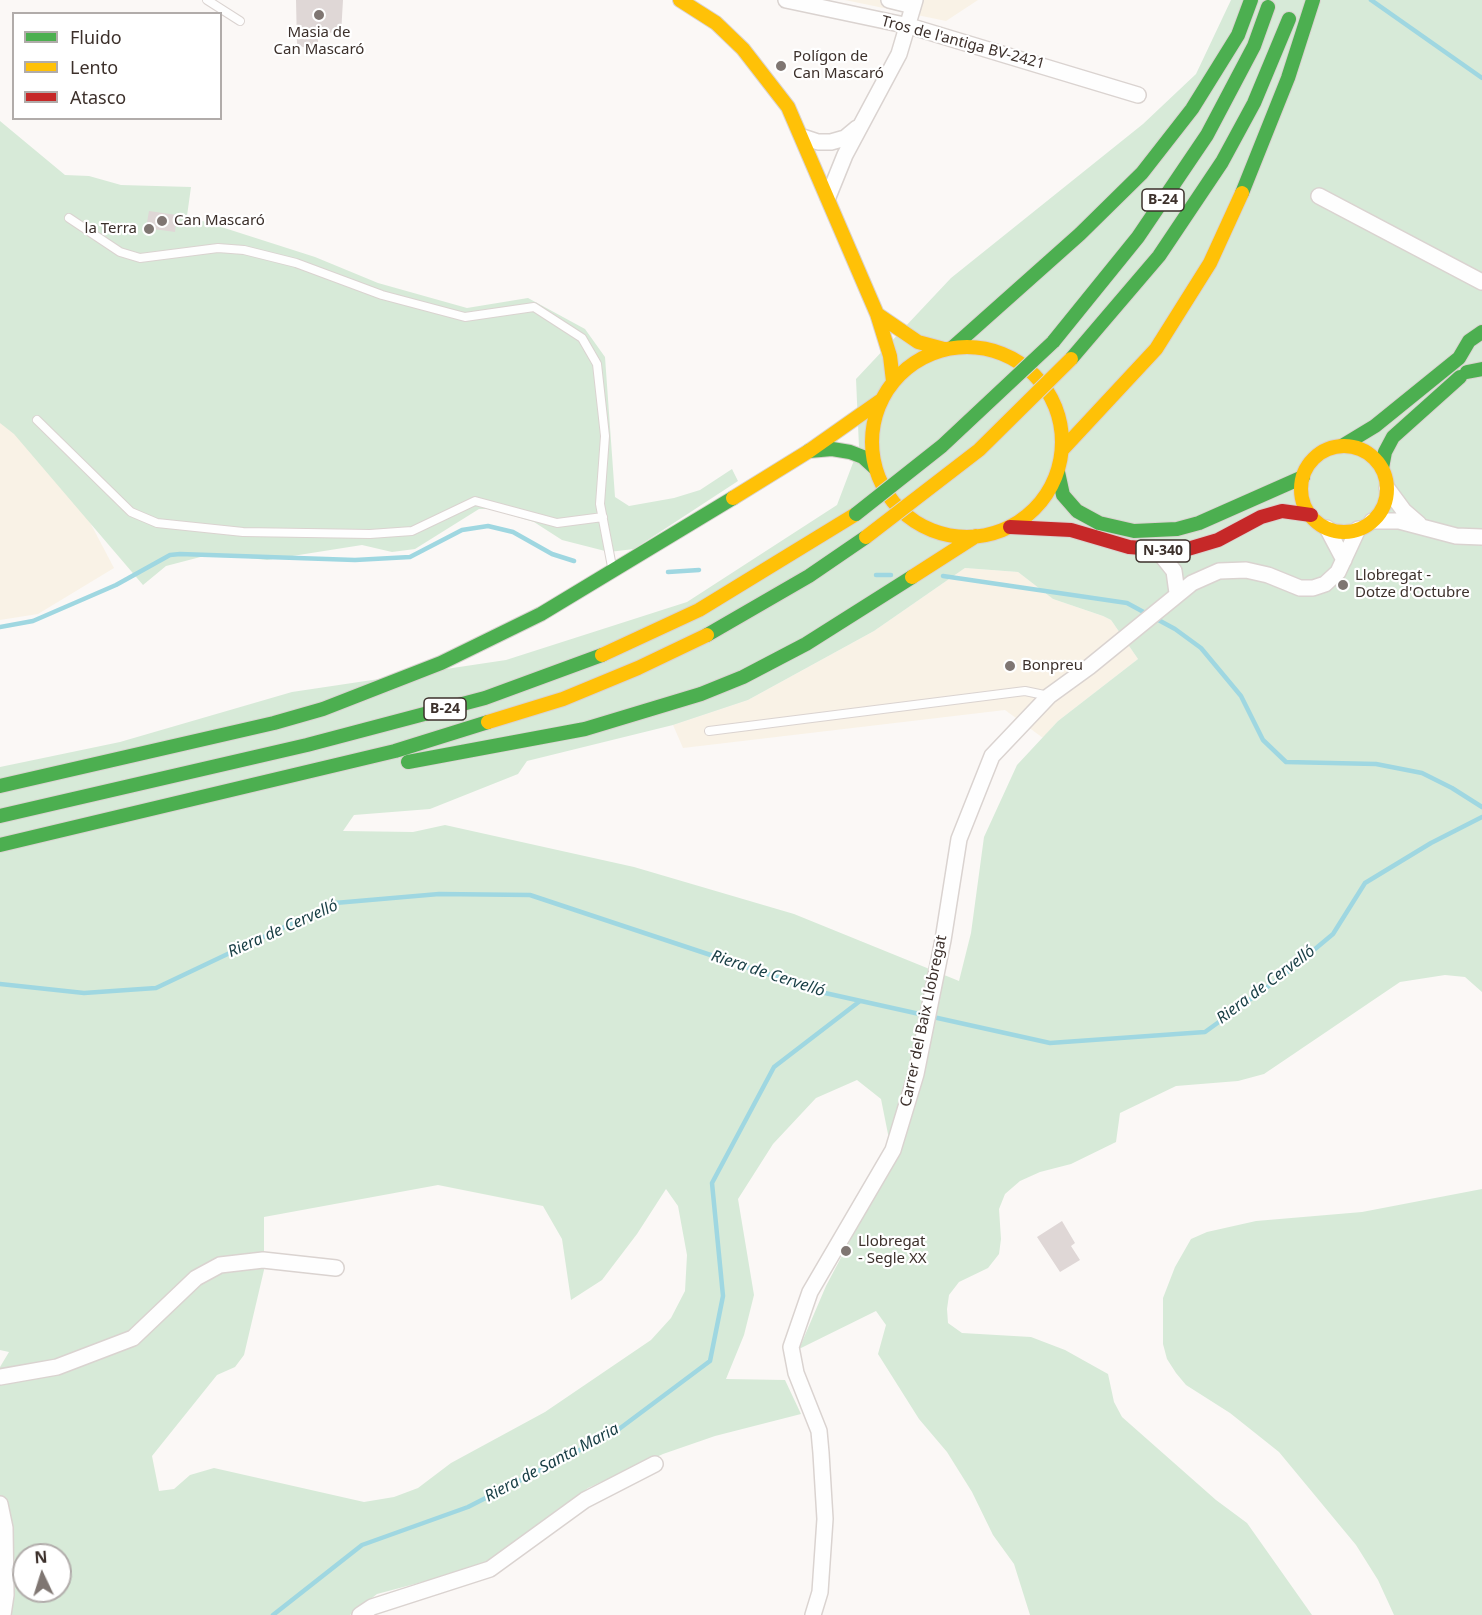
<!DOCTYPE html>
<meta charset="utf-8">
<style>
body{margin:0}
#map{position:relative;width:1482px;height:1615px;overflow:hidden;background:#fbf8f6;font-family:"Noto Sans",sans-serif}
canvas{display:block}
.legend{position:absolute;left:12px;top:12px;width:210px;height:108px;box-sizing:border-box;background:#fff;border:2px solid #b1acaa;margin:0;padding:8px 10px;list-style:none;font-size:18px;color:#3c302b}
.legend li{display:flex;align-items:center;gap:12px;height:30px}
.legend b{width:30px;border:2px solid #b1acaa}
.north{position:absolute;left:12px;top:1543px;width:60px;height:60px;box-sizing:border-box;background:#fff;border:2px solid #b1acaa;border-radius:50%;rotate:356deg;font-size:16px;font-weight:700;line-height:24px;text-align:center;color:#3c302b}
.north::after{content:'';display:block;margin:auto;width:21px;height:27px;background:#7f7672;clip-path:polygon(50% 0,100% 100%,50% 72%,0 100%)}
</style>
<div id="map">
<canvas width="1482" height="1615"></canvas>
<ul class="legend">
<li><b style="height:8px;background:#4caf50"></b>Fluido</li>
<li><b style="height:8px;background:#ffc107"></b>Lento</li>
<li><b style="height:8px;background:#c62828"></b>Atasco</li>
</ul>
<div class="north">N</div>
</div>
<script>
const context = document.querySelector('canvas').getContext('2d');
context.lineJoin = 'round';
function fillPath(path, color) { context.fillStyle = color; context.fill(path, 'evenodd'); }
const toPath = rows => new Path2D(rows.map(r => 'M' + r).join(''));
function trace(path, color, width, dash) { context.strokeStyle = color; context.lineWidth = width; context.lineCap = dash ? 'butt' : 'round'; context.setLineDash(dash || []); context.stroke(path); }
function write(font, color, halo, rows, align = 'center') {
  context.font = font + ' "Noto Sans",sans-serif'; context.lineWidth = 4.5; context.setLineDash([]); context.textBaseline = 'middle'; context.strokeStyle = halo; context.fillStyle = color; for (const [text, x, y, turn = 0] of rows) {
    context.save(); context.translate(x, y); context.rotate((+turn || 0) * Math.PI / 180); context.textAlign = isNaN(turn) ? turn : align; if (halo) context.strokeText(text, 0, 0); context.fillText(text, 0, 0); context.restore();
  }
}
fillPath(toPath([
 [845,0,978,0,946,21],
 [0,398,64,473,114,568,38,614,0,620],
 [965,568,1018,572,1053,599,1103,616,1111,620,1138,659,1058,721,1043,738,1005,710,683,748,673,725,748,700,874,631]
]), '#f9f2e6');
fillPath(toPath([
 [1231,0,1482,0,1482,992,1465,977,1445,975,1400,982,1264,1074,1238,1081,1176,1086,1120,1113,1116,1142,1071,1164,1040,1172,1020,1181,1005,1194,999,1209,1001,1239,999,1254,988,1268,959,1282,949,1295,947,1309,948,1323,962,1333,1031,1337,1065,1350,1108,1374,1114,1402,1122,1417,1216,1500,1247,1523,1312,1615,1030,1615,1014,1564,993,1535,972,1492,947,1452,919,1419,878,1354,886,1325,876,1311,799,1349,826,1286,893,1159,881,1099,857,1080,816,1098,773,1144,738,1199,754,1295,744,1335,726,1379,785,1380,801,1414,715,1436,663,1454,588,1488,490,1564,377,1594,350,1615,0,1615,0,1367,9,1352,0,1350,0,767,120,742,292,692,506,660,687,602,837,505,859,447,856,379,951,278,1143,124,1196,74],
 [965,568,1018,572,1053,599,1103,616,1111,620,1138,659,1058,721,1017,765,984,837,971,933,959,981,794,914,634,867,445,825,413,832,343,831,354,815,430,809,518,774,527,761,673,725,748,700,874,631],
 [438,1185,543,1206,562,1239,571,1300,602,1280,637,1234,666,1189,678,1206,687,1255,685,1291,671,1318,651,1340,545,1412,451,1463,418,1488,394,1497,364,1502,214,1468,190,1475,174,1489,159,1491,152,1456,217,1375,235,1367,244,1355,264,1270,264,1217],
 [24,1555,60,1555,60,1591,24,1591],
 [0,121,65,175,89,176,121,185,191,187,187,216,315,257,378,283,467,308,528,298,585,329,605,357,615,497,629,506,674,498,700,490,732,469,738,481,634,549,609,552,562,540,534,522,490,509,479,509,415,549,392,552,362,545,267,560,212,554,166,566,143,585,14,434,0,423],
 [1482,1189,1482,1615,1394,1615,1378,1580,1356,1545,1279,1452,1230,1413,1186,1385,1176,1373,1167,1359,1163,1344,1163,1298,1175,1267,1191,1239,1207,1232,1256,1221,1362,1212]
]), '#d7ead8');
trace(toPath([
 [1371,0,1482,78],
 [668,572,699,570],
 [876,575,891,575],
 [943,576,1127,603,1175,629,1201,648,1241,696,1263,740,1286,762,1376,764,1422,773,1452,788,1482,807],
 [0,627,33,621,116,585,170,555,180,554,355,560,410,557,462,530,488,526,513,532,552,554,574,561],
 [0,984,84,993,156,988,335,903,439,894,530,895,825,993,1050,1043,1205,1032,1284,975,1333,934,1365,883,1431,843,1482,817],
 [273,1615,362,1545,468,1507,615,1432,710,1361,723,1296,712,1183,774,1067,860,1001]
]), '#9fd7e1', 4.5);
fillPath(toPath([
 [296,0,343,0,341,34,318,31,318,52,297,45],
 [149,211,177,215,175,232,146,228],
 [1062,1221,1075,1243,1071,1246,1080,1260,1060,1272,1037,1237]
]), '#dfd7d6');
const lane = toPath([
 [207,0,240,21],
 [69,218,120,252,140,258,218,248,244,250,296,263,382,295,465,317,534,307,582,338,597,364,605,436,600,504,613,572],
 [37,420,131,512,157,523,243,532,370,534,412,531,475,501,557,523,603,517],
 [709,731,1025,691,1049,696]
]);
const street = toPath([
 [786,0,909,26,1138,95],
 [889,0,913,6],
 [803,137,818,142,831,142,845,138,857,128],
 [1319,196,1482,282],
 [828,197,845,155,899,54,915,0],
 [1387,488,1404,511,1419,524],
 [1372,521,1399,521,1456,536,1482,537],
 [1327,528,1344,560],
 [1158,551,1174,571,1177,593],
 [0,1377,57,1367,133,1338,196,1278,220,1265,263,1260,336,1268],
 [0,1504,5,1528,6,1595,3,1615],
 [360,1615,372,1607,490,1569,585,1500,655,1464],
 [813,1615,820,1592,825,1519,821,1453,819,1431,796,1373,791,1347,810,1292,893,1150,916,1074,943,940,959,839,992,756,1049,696,1089,667,1192,583,1219,571,1246,570,1268,575,1300,588,1313,588,1325,584,1338,572,1358,529]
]);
const fast = toPath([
 [1242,193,1288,78,1313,0],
 [1053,342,1138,237,1207,135,1254,46,1268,7],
 [952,348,1080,234,1142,173,1192,109,1238,35,1251,0],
 [1071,359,1159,256,1222,162,1254,103,1289,19],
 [1467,372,1482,369],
 [1342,446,1375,426,1459,358,1469,341,1482,332],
 [809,451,832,449,850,452,863,457,875,468],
 [1382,468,1385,452,1393,437,1460,377],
 [1058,472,1063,495,1077,511,1099,523,1134,531,1177,529,1199,523,1303,477],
 [707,635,809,576,866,537],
 [408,762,585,729,701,694,743,677,806,644,912,577],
 [0,786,274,723,323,709,441,663,541,614,733,498],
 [0,816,307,745,485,698,602,655],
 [0,845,395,751,488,722]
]);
const slow = toPath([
 [680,0,716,23,743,49,788,107,877,314,890,356,893,381],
 [877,314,918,342,944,349],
 '872 442a95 95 0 1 1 190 0a95 95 0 1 1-190 0Z',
 '1301 489a43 43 0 1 1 86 0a43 43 0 1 1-86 0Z',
 [1062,450,1156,349,1210,263,1242,193],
 [733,498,809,451,880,401],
 [912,577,976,536],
 [602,655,699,610,856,514],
 [488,722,563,699,638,668,707,635]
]);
const jam = toPath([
 [1010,527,1071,530,1129,547,1181,551,1218,540,1261,517,1282,511,1311,515]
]);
trace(lane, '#dad3d0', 10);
trace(street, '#dad3d0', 18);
trace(fast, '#dad3d0', 16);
trace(slow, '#dad3d0', 16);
trace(jam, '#dad3d0', 16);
trace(lane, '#fefefe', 8);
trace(street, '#fefefe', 15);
trace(fast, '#4caf50', 14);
trace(slow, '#ffc107', 14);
trace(jam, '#c62828', 14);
const fastBridge = toPath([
 [856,514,942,446,1053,342]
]);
const slowBridge = toPath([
 [866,537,979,450,1071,359]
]);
trace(fastBridge, '#dad3d0', 16, []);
trace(slowBridge, '#dad3d0', 16, []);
trace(fastBridge, '#4caf50', 14);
trace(slowBridge, '#ffc107', 14);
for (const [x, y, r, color] of [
 [319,15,6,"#7f7672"],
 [781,66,6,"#7f7672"],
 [162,221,6,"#7f7672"],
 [149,229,6,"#7f7672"],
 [1343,585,6,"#7f7672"],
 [1010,666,6,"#7f7672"],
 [846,1251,6,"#7f7672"]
]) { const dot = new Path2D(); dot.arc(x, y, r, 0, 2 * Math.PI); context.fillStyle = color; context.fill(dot); trace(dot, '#fff', 2); }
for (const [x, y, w] of [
 [1163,200,42],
 [1163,551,54],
 [445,709,42]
]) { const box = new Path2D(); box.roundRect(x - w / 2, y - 11, w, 22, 4.5); context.fillStyle = '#fff'; context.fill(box); trace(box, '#3c302b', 1.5); }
write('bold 14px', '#3c302b', null, [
 ["B-24",1163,200],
 ["N-340",1163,551],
 ["B-24",445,709]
]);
write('15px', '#3c302b', '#fff', [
 ["Masia de",319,33,"center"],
 ["Can Mascaró",319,50,"center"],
 ["Polígon de",793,57],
 ["Can Mascaró",793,74],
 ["Can Mascaró",174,221],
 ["la Terra",137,229,"right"],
 ["Llobregat -",1355,576],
 ["Dotze d'Octubre",1355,593],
 ["Bonpreu",1022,666],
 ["Llobregat",858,1242],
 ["- Segle XX",858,1259]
], 'left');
write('15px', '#3c302b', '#fff', [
 ["Tros de l'antiga BV-2421",963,43,15],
 ["Carrer del Baix Llobregat",924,1021,-78]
]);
write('italic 16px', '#173d44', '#fff', [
 ["Riera de Cervelló",283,929,-24],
 ["Riera de Cervelló",768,974,18],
 ["Riera de Cervelló",1266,985,-37],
 ["Riera de Santa Maria",552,1463,-28]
]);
</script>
